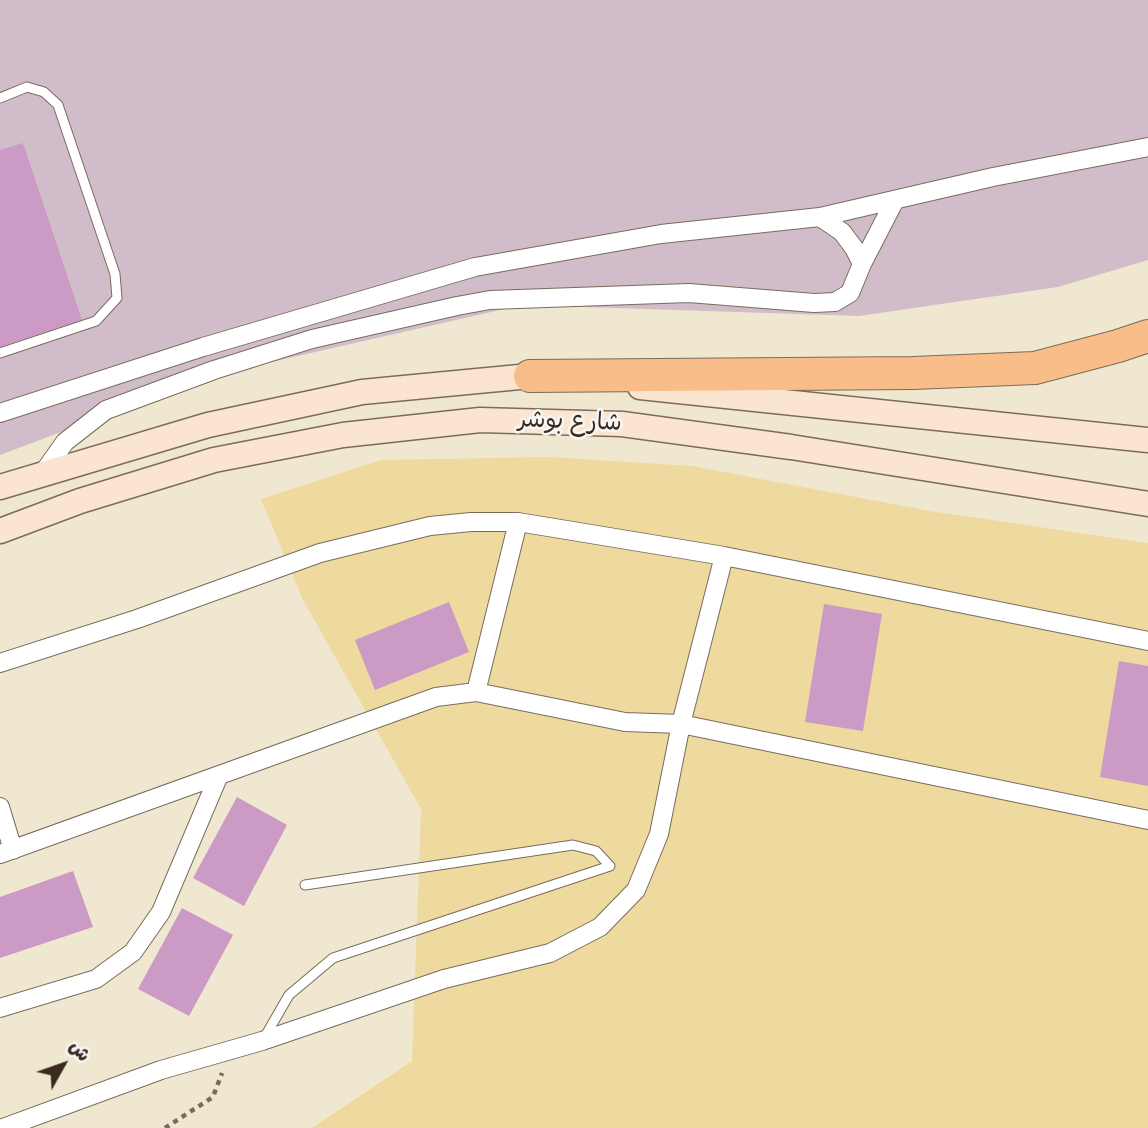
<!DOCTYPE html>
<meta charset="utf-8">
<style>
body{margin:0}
#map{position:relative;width:1148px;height:1128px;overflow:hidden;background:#f0e7d0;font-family:Mynerve,"Playpen Sans Arabic",sans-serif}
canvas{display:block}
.north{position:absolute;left:28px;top:1030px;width:70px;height:70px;-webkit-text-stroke:5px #f6f6f2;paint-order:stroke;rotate:50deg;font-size:19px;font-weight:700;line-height:28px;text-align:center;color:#3b2a1e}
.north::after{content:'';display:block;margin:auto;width:24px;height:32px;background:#3b2a1e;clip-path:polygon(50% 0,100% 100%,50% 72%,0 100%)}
</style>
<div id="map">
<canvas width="1148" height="1128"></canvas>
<div class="north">ش</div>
</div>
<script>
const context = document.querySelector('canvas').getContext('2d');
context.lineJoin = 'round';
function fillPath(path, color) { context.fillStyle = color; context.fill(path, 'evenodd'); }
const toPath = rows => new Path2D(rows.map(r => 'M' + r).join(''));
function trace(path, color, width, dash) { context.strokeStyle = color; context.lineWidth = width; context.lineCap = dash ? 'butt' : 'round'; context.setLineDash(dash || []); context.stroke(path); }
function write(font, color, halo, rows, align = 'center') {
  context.font = font + ' Mynerve,"Playpen Sans Arabic",sans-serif'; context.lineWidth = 5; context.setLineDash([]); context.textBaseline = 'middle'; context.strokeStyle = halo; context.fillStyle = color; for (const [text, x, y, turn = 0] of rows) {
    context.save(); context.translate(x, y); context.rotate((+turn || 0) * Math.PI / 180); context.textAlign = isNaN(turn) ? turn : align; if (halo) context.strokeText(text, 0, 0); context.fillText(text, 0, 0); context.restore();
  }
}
fillPath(toPath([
 [0,0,1148,0,1148,260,1058,287,859,316,522,305,210,376,0,455]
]), '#d1bdc9');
fillPath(toPath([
 [549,457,692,466,930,511,1148,543,1148,1128,312,1128,412,1061,421,809,303,600,261,499,381,460]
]), '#eeda9e');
fillPath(toPath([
 [23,143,82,320,0,347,0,150],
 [449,602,469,652,375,690,355,640],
 [824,604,882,614,863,731,805,722],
 [1119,661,1148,666,1148,786,1100,777],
 [237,797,287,825,244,906,193,878],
 [73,871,93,927,0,958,0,897],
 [182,908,233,935,189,1016,138,989]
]), '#cb9ac5');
const service = toPath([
 [0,98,27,87,44,92,58,105,115,274,117,298,96,321,0,353],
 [263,1040,289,995,333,958,610,866,596,851,573,845,305,885]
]);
const minor = toPath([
 [820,217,842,232,854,248,862,264],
 [0,413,203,347,475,267,661,234,820,217,993,177,1148,147],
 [43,473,65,442,106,410,214,370,312,339,457,306,490,300,689,293,814,303,835,302,850,293,862,264,895,200],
 [724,556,681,724,1148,820],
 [0,663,137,619,320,553,430,526,471,522,518,522,724,556,1148,641],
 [476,692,518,522],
 [0,807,13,850],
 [0,854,436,697,476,692,625,722,681,724,659,834,636,890,600,927,550,953,444,979,262,1041,161,1070,3,1128],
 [0,1008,96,979,133,952,161,912,219,775]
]);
const secondary = toPath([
 [640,387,1148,440],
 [0,487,208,425,362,392,530,376,548,378],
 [0,531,80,501,214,460,343,435,480,420,622,424,791,447,1148,504]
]);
const motorway = toPath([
 [530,376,913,373,1035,368,1118,346,1148,336]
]);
trace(service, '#7a6c5c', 11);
trace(minor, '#7a6c5c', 20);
trace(secondary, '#7a6c5c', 27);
trace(motorway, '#7a6c5c', 34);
trace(toPath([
 [165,1128,213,1097,222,1073]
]), '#7a6c5c', 4.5, [5, 5]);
trace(service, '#fff', 9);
trace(minor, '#fff', 18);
trace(secondary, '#fce5d0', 24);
trace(motorway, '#f8bd89', 32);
write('24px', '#3b2a1e', '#f6f6f2', [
 ["شارع بوشر",570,423,2]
]);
</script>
